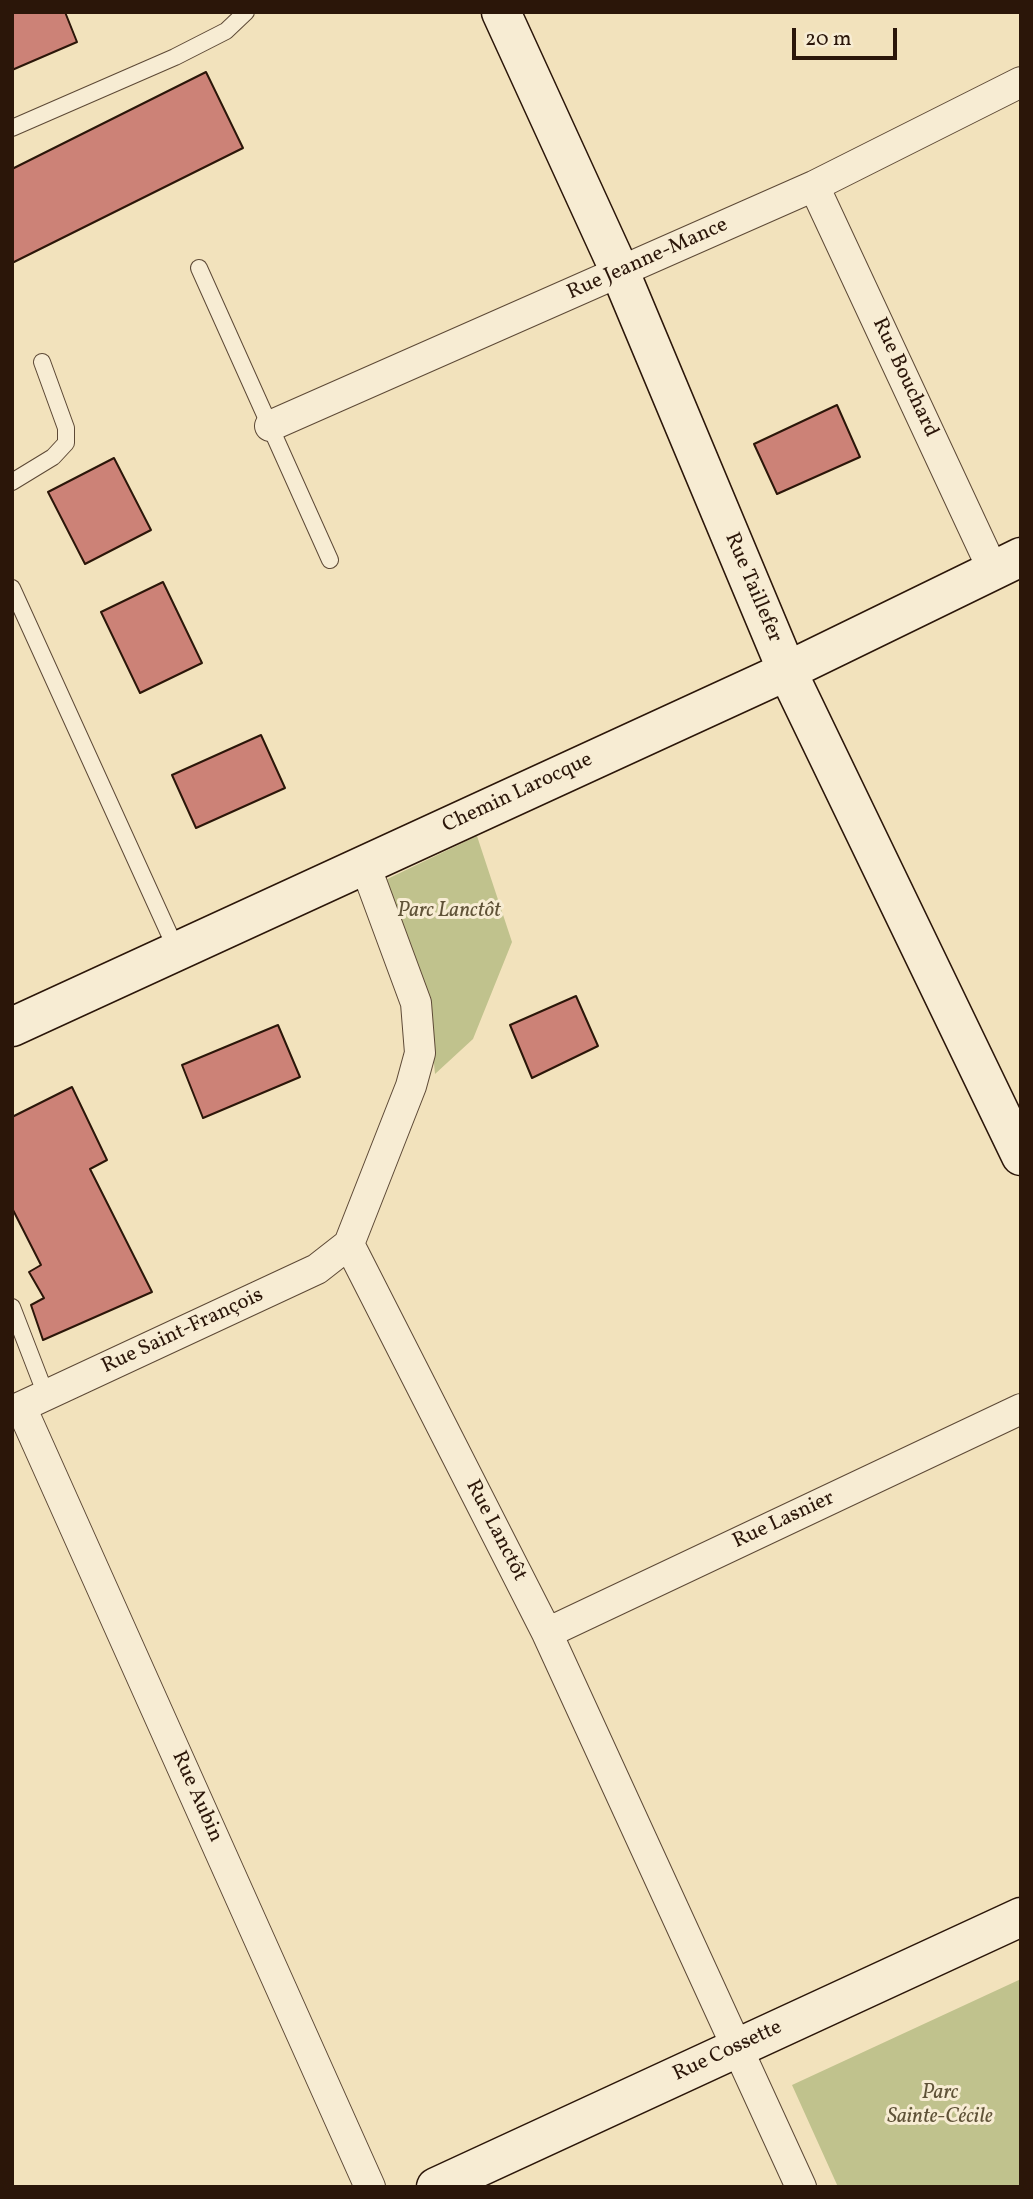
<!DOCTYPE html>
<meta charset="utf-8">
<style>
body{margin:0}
#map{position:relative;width:1033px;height:2199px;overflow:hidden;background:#f2e2bc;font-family:Vollkorn,serif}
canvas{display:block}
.frame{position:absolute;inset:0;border:14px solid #2b1609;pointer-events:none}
.scale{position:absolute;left:792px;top:28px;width:105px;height:32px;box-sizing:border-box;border:4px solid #2b1609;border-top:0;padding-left:9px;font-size:21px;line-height:24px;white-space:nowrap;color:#2b1609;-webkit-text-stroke:5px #f7ecd3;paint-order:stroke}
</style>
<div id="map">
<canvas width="1033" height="2199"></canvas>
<div class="frame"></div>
<div class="scale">20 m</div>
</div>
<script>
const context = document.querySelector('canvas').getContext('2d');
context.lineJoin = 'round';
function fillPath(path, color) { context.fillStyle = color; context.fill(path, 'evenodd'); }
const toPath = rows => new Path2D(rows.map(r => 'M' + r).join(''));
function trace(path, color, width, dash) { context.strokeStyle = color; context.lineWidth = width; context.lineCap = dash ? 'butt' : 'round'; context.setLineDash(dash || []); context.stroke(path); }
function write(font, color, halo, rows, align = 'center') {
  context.font = font + ' Vollkorn,serif'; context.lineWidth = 6; context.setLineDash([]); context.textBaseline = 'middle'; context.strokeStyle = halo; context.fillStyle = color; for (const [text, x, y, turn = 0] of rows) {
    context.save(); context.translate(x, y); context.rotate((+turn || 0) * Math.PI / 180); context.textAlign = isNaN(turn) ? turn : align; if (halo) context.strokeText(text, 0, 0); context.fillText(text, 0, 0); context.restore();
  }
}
fillPath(toPath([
 [477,836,512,942,473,1039,435,1074,428,998,381,882],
 [1021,1979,1021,2187,838,2187,792,2085]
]), '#c0c28d');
const building = toPath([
 [12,12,65,12,77,42,12,70,12,12],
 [206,72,243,148,12,263,12,169,206,72],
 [837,405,860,457,777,494,754,444,837,405],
 [114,458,151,530,85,564,48,492,114,458],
 [163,582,202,663,140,693,101,612,163,582],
 [261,735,285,788,196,828,172,775,261,735],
 [576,996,598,1046,532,1078,510,1025,576,996],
 [278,1025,300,1077,203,1118,182,1065,278,1025],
 [72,1087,107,1160,90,1169,152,1292,43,1340,31,1305,44,1298,29,1272,41,1265,12,1208,12,1117,72,1087]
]);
fillPath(building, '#cc8277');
trace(building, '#2b1609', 2);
const lane = toPath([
 [12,128,175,57,226,31,246,12],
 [199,268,330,560],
 [12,482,53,457,66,443,66,428,42,362],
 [12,588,177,951],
 [12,1307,46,1395]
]);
const street = toPath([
 [814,186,993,570],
 [270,426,814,186,1021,82],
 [365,865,416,1003,420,1053,411,1086,349,1244,547,1633,801,2187],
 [21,1407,370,2187],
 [12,1411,317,1269,349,1244],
 [547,1633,1021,1409]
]);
const secondary = toPath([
 [501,12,620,272,787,671,1021,1156],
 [12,1027,787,671,1021,557],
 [436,2187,1021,1917]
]);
trace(lane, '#5d4936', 18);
trace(street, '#5d4936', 32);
trace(secondary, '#2b1609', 41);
trace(lane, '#f7ecd3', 16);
trace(street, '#f7ecd3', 30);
trace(secondary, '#f7ecd3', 38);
write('21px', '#2b1609', '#f7ecd3', [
 ["Rue Jeanne-Mance",648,260,-24],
 ["Rue Bouchard",904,378,65],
 ["Rue Taillefer",752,588,67],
 ["Chemin Larocque",518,794,-25],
 ["Rue Saint-François",183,1332,-25],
 ["Rue Lasnier",784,1521,-25],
 ["Rue Lanctôt",495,1531,63],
 ["Rue Aubin",196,1797,66],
 ["Rue Cossette",728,2052,-25]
]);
write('italic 21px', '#5f5237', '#f7ecd3', [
 ["Parc Lanctôt",449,912],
 ["Parc",940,2094],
 ["Sainte-Cécile",940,2118]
]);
</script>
